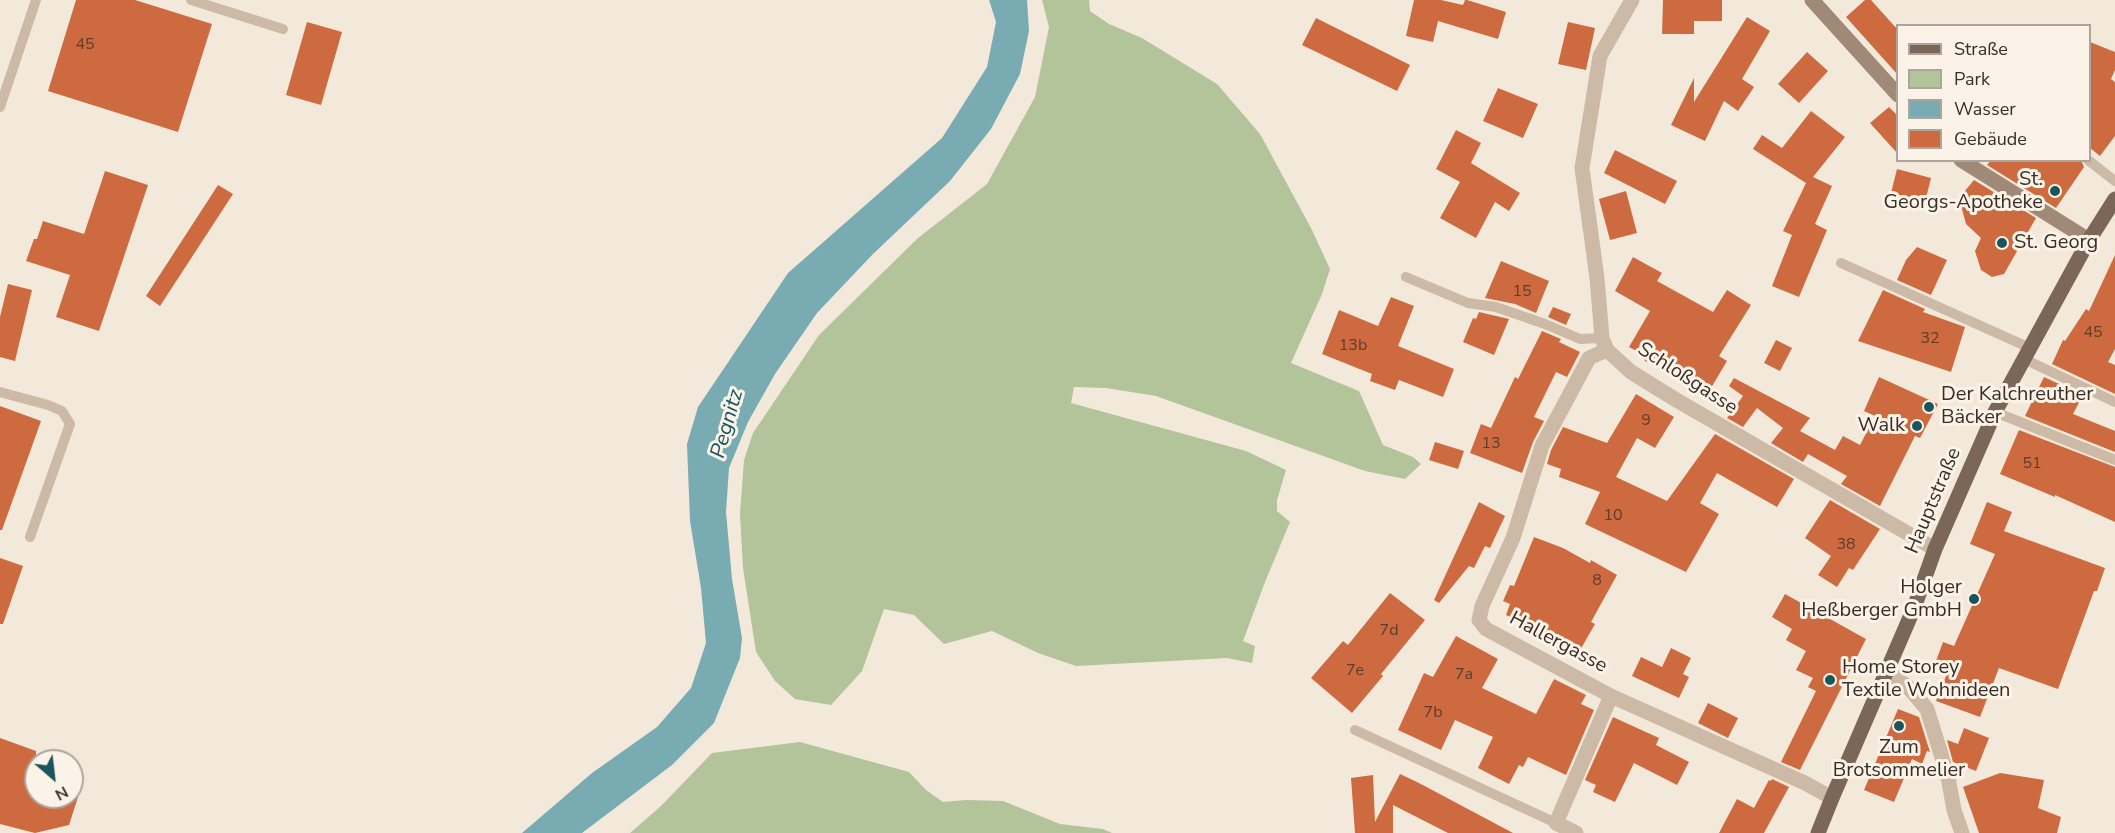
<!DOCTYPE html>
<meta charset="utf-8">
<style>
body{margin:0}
#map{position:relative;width:2115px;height:833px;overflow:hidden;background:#f3e9db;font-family:"Nunito Sans",sans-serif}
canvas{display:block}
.legend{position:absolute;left:1896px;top:24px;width:195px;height:138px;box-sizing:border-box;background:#fbf3e8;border:2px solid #ada49b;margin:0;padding:8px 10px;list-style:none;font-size:18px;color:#382e27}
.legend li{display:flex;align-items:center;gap:12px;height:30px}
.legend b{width:30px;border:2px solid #ada49b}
.north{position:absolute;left:24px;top:749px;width:60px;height:60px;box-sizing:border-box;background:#fbf3e8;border:2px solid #ada49b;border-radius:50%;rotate:152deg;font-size:16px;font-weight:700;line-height:24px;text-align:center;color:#382e27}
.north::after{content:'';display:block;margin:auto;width:21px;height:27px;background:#1a545c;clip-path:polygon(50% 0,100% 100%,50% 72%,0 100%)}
</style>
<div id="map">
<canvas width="2115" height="833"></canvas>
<ul class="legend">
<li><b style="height:8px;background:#7b6657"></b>Straße</li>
<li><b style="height:16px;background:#b3c39a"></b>Park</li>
<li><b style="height:16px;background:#78acb2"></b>Wasser</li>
<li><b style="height:16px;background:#cd6a3f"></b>Gebäude</li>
</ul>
<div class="north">N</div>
</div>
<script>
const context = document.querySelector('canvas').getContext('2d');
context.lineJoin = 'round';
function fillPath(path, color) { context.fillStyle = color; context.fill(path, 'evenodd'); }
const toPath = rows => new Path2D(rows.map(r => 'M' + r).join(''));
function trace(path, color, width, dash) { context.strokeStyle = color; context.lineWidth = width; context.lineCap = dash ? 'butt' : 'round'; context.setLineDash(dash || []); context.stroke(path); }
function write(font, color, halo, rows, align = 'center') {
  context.font = font + ' "Nunito Sans",sans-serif'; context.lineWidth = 6; context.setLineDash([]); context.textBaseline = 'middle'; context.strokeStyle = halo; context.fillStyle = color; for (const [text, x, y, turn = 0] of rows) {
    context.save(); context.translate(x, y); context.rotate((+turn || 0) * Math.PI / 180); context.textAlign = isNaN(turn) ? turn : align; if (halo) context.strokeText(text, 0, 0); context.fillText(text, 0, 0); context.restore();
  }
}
fillPath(toPath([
 [1042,0,1089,0,1090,11,1109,24,1142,38,1217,84,1260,134,1312,230,1330,269,1322,294,1291,363,1359,391,1383,445,1413,457,1421,464,1405,479,1365,471,1156,396,1106,388,1074,387,1071,403,1246,451,1286,470,1277,500,1277,511,1290,522,1265,582,1243,641,1255,646,1252,663,1227,658,1076,666,1038,653,992,631,944,644,914,615,884,609,862,671,831,705,795,699,775,681,756,652,743,568,740,514,744,460,753,433,819,335,918,238,987,184,1035,97,1049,27],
 [800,742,909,772,926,790,943,802,966,800,1003,801,1060,824,1103,829,1112,833,630,833,661,806,712,753]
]), '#b3c39a');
fillPath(toPath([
 [989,0,1027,0,1029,31,1020,74,991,129,950,181,873,254,817,313,775,374,748,422,729,468,726,512,732,579,742,638,740,658,714,723,672,765,582,833,522,833,592,773,657,727,691,688,706,643,701,588,690,521,687,444,698,407,788,273,942,138,987,67,996,22]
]), '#78acb2');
fillPath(toPath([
 [76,0,135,0,212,24,178,132,48,91],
 [1414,0,1441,0,1463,5,1465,0,1467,0,1506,12,1498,39,1438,21,1433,42,1406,36],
 [1663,0,1722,0,1722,21,1694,21,1694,34,1662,34],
 [1865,0,1871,0,1898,30,1898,75,1846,17],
 [1747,17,1770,31,1742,79,1754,87,1738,111,1724,101,1705,141,1671,125,1694,78,1694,102],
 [1316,18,1410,65,1397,91,1302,45],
 [307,22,342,32,321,105,286,95],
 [1568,22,1595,28,1586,70,1558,64],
 [2090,42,2115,52,2115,70,2111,79,2115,82,2115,136,2100,156,2090,148],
 [1807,52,1828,71,1799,103,1778,84],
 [1498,88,1538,104,1523,138,1483,121],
 [1889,107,1898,116,1898,154,1870,123],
 [1811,111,1845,137,1813,177,1832,186,1815,224,1827,230,1799,297,1772,286,1792,235,1783,231,1806,183,1753,149,1762,135,1782,148],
 [1456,130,1481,143,1471,163,1520,193,1509,211,1495,202,1476,238,1440,218,1460,182,1436,169],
 [1615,150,1677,181,1665,204,1604,173],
 [1991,160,2081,160,2084,167,2056,208,1987,165],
 [1897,169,1931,178,1925,202,1891,193],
 [105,171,148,185,99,331,56,317,70,275,26,261,34,239,37,239,43,221,84,234],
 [1974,180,2036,218,2004,274,1992,277,1981,270,1975,251,1981,238,1966,224,1959,198],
 [218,185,233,194,160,306,146,296],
 [1626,191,1637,233,1610,240,1599,199],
 [1917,247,1947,260,1931,295,1897,280,1906,260],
 [2115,255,2115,349,2108,362,2115,365,2115,394,2052,364,2063,340,2065,341,2086,309,2089,311],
 [1633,257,1662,273,1657,281,1713,312,1727,290,1751,305,1719,356,1727,361,1705,398,1644,360,1646,356,1629,347,1650,311,1615,291],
 [1501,261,1549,281,1536,313,1515,304,1485,298],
 [8,284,32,290,15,361,0,357,0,317],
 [1883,290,1925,309,1923,312,1965,327,1951,372,1858,341],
 [1391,297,1414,306,1398,346,1454,369,1443,397,1399,380,1395,390,1370,381,1372,374,1322,354,1339,310,1378,326],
 [1553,307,1571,314,1566,325,1548,317],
 [1479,312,1509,319,1494,355,1463,342,1473,318,1476,319],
 [1542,331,1561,339,1559,342,1580,352,1567,377,1556,372,1534,417,1544,421,1533,442,1522,473,1470,453,1481,424,1491,428,1515,377,1518,379],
 [1776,340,1792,348,1780,371,1764,363],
 [1879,377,1938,404,1920,438,1915,436,1880,506,1841,484,1847,476,1808,454,1803,462,1771,443,1783,428,1757,408,1743,427,1727,418,1743,396,1729,386,1734,378,1810,418,1800,431,1835,450,1843,436,1860,445,1875,416,1864,411],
 [2044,377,2083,395,2073,414,2115,431,2115,452,2025,416],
 [1636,394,1674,417,1655,448,1637,438,1616,477,1667,501,1715,434,1794,479,1777,507,1717,473,1700,503,1719,514,1686,572,1585,524,1600,492,1559,477,1561,469,1547,464,1551,450,1563,427,1607,443],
 [0,406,41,421,2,530,0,530],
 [2019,430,2115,467,2115,522,2055,495,2055,497,2000,474],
 [1435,442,1464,451,1458,469,1429,460],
 [1830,500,1880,529,1853,570,1849,568,1837,587,1818,575,1831,556,1805,538],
 [1479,502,1505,516,1490,548,1485,546,1474,568,1469,566,1439,603,1434,600],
 [1987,502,2012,512,2004,531,2105,568,2097,591,2094,591,2058,689,1999,668,1980,717,1936,701,1950,666,1936,661,1943,642,1954,646,1995,554,1970,544],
 [1534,537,1563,548,1590,563,1591,560,1617,575,1591,622,1595,624,1575,659,1548,644,1553,635,1506,615,1510,604,1503,601,1510,585,1514,586],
 [0,558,23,566,3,624,0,624],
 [1390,593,1425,620,1381,674,1383,676,1352,713,1311,678,1343,641,1348,645],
 [1785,594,1866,639,1800,770,1781,762,1816,691,1808,687,1813,678,1796,670,1806,651,1786,640,1792,629,1772,617],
 [1456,636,1498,659,1482,688,1536,714,1554,679,1586,695,1581,704,1594,710,1566,775,1528,757,1523,767,1519,765,1509,784,1478,768,1493,737,1455,720,1441,750,1398,730,1424,673,1433,677],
 [1671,648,1691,658,1683,674,1689,677,1679,698,1632,676,1641,657,1662,667],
 [1708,703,1738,718,1728,738,1698,723],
 [1898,709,1919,717,1930,752,1927,751,1922,764,1912,759,1894,802,1864,790],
 [1613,717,1659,738,1656,745,1689,762,1677,785,1634,763,1615,802,1593,792,1596,785,1585,780],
 [1964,728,1989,738,1976,771,1953,762,1947,740,1958,744],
 [0,738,36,751,36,797,78,797,69,825,35,833,0,824],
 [2000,773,2044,780,2038,808,2061,817,2057,833,1979,833,1963,787],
 [1400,774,1419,783,1513,833,1448,833,1393,805,1393,833,1355,833,1351,778,1373,775,1375,822],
 [1772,779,1789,787,1764,833,1719,833,1737,799,1754,808,1769,780,1771,781]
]), '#cd6a3f');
trace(toPath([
 [191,0,283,29],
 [0,107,36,0],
 [2088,160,2115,181],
 [1841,263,2030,348],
 [1406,277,1468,303,1496,307,1545,324,1580,339,1602,338],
 [2024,359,2115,402],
 [0,392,48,405,62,411,70,424,30,537],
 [1995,412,2115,460],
 [1355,730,1556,823]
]), '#ccbaa6', 10);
trace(toPath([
 [1632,0,1600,56,1582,168,1597,278,1602,338,1607,350,1631,372,1678,401,1935,549],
 [1607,350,1589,358,1542,446,1513,538,1482,606,1479,620,1486,629,1611,696,1805,783,1832,798],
 [1887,671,1909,688,1927,709,1948,777,1954,810,1962,833],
 [1576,833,1556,823,1611,696]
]), '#ccbaa6', 15);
trace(toPath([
 [1812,0,1898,95],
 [1961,160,2089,240]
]), '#a08977', 15);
trace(toPath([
 [1818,833,1832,798,1914,608,1935,549,1995,412,2089,240,2115,199]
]), '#7b6657', 15);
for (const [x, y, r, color] of [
 [2055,191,6,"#1a545c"],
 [2002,243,6,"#1a545c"],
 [1929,407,6,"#1a545c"],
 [1917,426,6,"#1a545c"],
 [1974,599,6,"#1a545c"],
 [1830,680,6,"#1a545c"],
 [1899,726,6,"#1a545c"]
]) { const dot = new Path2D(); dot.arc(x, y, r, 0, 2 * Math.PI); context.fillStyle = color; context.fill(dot); trace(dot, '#fbf3e8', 2); }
write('16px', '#5d3d2d', null, [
 ["45",85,45],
 ["15",1522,292],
 ["45",2093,333],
 ["32",1930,339],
 ["13b",1353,346],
 ["9",1646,421],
 ["13",1491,444],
 ["51",2032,464],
 ["10",1613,516],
 ["38",1846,545],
 ["8",1597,581],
 ["7d",1389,631],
 ["7e",1355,671],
 ["7a",1464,675],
 ["7b",1433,713]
]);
write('20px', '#382e27', '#fbf3e8', [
 ["St.",2043,180],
 ["Georgs-Apotheke",2043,203],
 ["St. Georg",2014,243,"left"],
 ["Der Kalchreuther",1941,395,"left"],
 ["Bäcker",1941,418,"left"],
 ["Walk",1905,426],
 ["Holger",1962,588],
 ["Heßberger GmbH",1962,611],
 ["Home Storey",1842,668,"left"],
 ["Textile Wohnideen",1842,691,"left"],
 ["Zum",1899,748,"center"],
 ["Brotsommelier",1899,771,"center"]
], 'right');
write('20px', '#382e27', '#fbf3e8', [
 ["Schloßgasse",1687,379,33],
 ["Hauptstraße",1934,501,-67],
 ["Hallergasse",1558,643,28]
]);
write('italic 21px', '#1a545c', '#fbf3e8', [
 ["Pegnitz",728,424,-74]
]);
</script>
